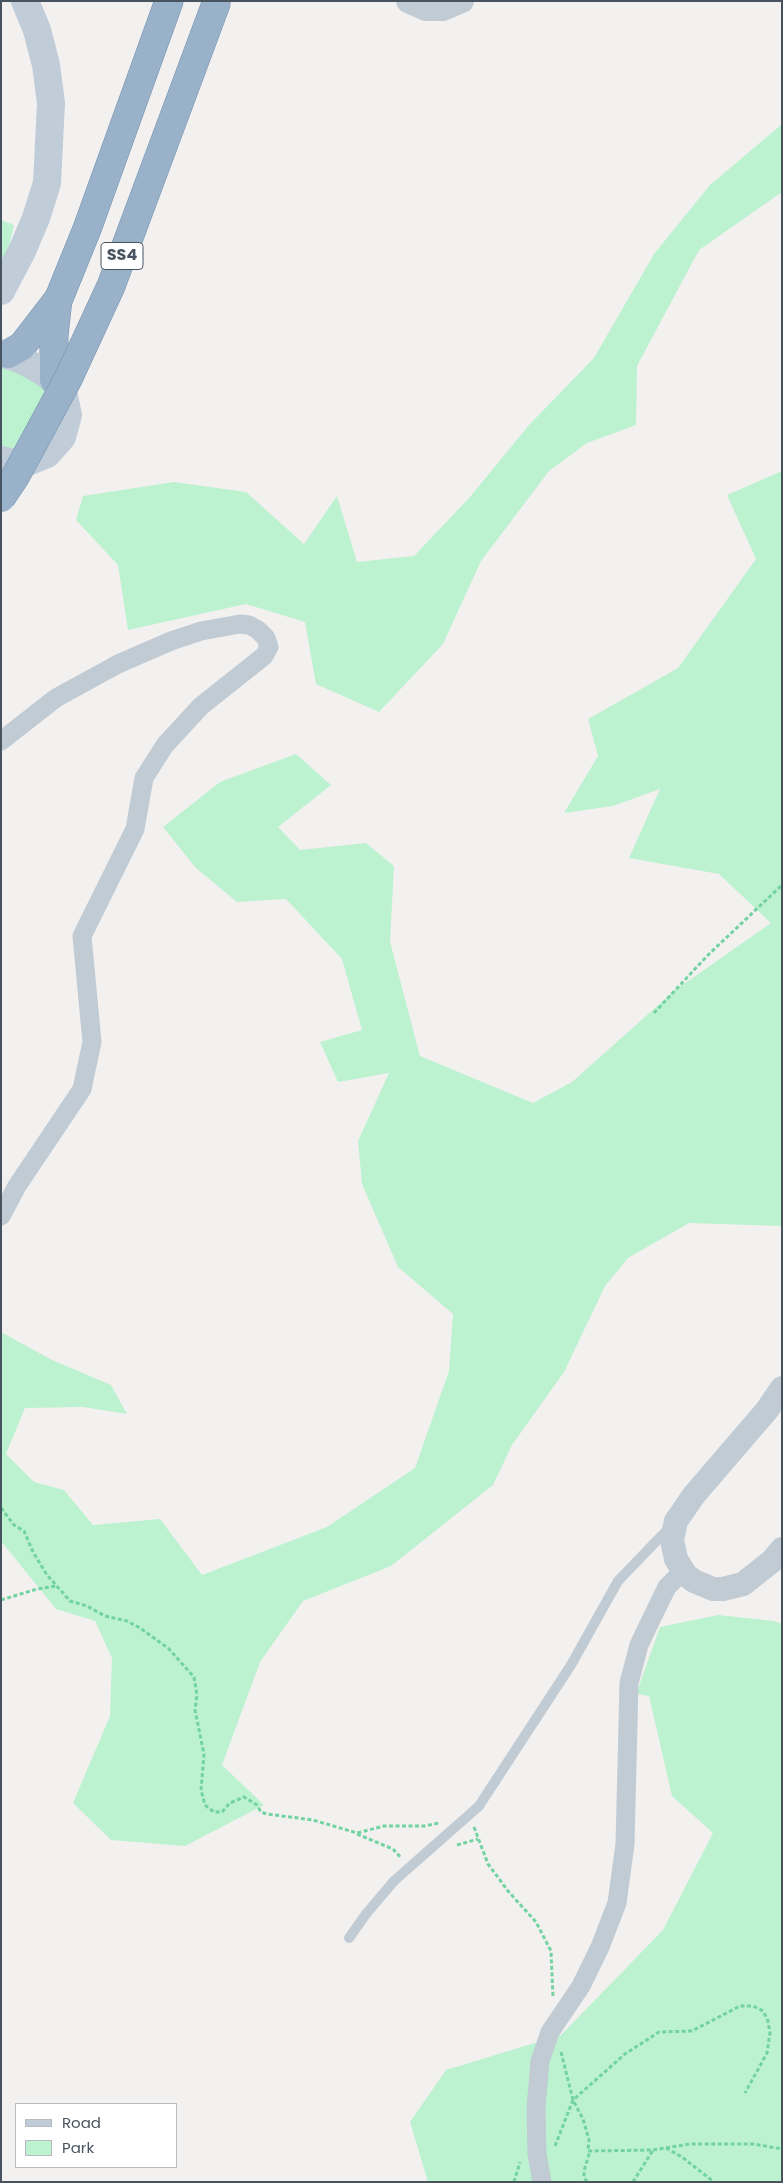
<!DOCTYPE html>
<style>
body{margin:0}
#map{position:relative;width:783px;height:2183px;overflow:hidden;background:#f3f0f0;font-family:Poppins,sans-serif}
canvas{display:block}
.frame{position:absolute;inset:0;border:2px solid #47545f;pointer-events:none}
.legend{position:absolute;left:15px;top:2103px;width:162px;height:65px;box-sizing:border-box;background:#fff;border:1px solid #b5bbbf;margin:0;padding:6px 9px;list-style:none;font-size:15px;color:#47545f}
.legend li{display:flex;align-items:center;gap:10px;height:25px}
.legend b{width:25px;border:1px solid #b5bbbf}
</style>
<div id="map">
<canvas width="783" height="2183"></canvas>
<div class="frame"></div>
<ul class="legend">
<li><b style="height:6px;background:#c0ccd8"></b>Road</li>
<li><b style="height:14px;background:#bcf2d0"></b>Park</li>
</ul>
</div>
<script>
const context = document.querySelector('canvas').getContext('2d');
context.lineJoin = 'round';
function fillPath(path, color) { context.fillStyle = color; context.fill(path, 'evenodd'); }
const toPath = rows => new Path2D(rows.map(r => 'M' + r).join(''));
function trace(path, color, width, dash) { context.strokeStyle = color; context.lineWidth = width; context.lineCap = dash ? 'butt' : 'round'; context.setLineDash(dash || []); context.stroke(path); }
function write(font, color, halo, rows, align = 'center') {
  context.font = font + ' Poppins,sans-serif'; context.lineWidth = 4.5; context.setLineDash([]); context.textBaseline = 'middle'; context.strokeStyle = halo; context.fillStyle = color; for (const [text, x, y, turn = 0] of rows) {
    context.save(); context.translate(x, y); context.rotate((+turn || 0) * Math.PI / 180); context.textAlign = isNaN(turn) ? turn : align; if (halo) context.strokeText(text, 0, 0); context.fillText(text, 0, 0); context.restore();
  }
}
fillPath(toPath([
 [782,124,782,192,699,250,637,366,636,425,587,443,549,471,481,561,443,644,379,712,316,684,305,622,246,604,128,630,118,565,76,520,83,496,174,482,246,492,304,544,337,496,357,562,414,556,470,497,529,425,594,358,654,254,710,185],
 [1,220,14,225,8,250,1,265],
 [1,363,46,385,40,447,1,451],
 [782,471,782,1226,689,1223,628,1258,605,1286,564,1372,512,1445,493,1485,391,1566,303,1601,260,1662,222,1765,264,1805,185,1846,111,1840,73,1803,110,1716,112,1658,95,1621,56,1609,1,1541,1,1332,52,1360,111,1385,127,1414,83,1407,25,1408,6,1454,34,1482,64,1490,93,1525,160,1519,202,1575,327,1527,415,1468,449,1371,453,1314,398,1267,362,1184,358,1141,389,1073,338,1082,320,1042,362,1030,342,959,286,899,237,902,196,868,163,827,220,782,296,754,331,785,278,827,300,850,366,843,394,866,390,942,420,1056,533,1103,572,1082,674,991,771,923,719,874,629,858,660,789,613,806,564,813,598,756,588,719,678,668,756,559,727,495],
 [718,1615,774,1621,782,1624,782,2182,428,2182,410,2122,446,2070,561,2035,663,1930,713,1833,672,1796,649,1696,636,1694,660,1627]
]), '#bcf2d0');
const trunk = toPath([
 [8,354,22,346,59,298,87,229,169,1],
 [54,380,54,335,58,299]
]);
trace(trunk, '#708fae', 29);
trace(toPath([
 [654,1013,708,955,782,885],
 [1,1508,14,1525,24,1531,33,1552,47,1575,70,1601,87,1606,105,1616,127,1621,140,1628,168,1648,194,1677,197,1695,195,1710,204,1754,201,1790,205,1805,214,1812,222,1812,230,1803,244,1797,257,1805,261,1812,267,1814,313,1820,357,1833,384,1826,424,1826,439,1823],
 [1,1600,37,1589,56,1586],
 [474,1827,488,1864,508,1891,536,1922,551,1951,553,1997],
 [357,1834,393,1849,401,1858],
 [457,1845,478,1839],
 [561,2052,573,2100,583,2119,589,2140,588,2151,653,2150,690,2144,754,2144,782,2149],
 [555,2146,573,2100,625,2054,659,2032,692,2031,740,2006,753,2006,763,2011,768,2021,770,2033,767,2053,745,2093],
 [666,2148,682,2157,714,2182],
 [514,2182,520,2162],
 [587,2182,584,2177,584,2171,590,2151],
 [633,2182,653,2150]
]), '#72d3a1', 3, [4, 2.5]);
trace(toPath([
 [349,1938,366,1914,394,1881,479,1806,571,1665,618,1581,670,1527]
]), '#c0cbd3', 10);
trace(toPath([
 [1,741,56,698,118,664,171,641,201,631,240,624,249,625,258,630,266,638,269,647,264,656,201,706,165,745,144,778,135,829,82,936,92,1042,82,1089,17,1186,1,1216],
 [542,2182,537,2154,536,2108,540,2061,550,2032,581,1986,600,1947,617,1903,625,1844,629,1683,639,1645,647,1628,667,1587,683,1571]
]), '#c0cbd3', 19);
trace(toPath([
 [408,1,426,9,443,9,462,1],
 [782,1388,767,1410,694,1495,676,1521,672,1540,676,1559,686,1575,694,1581,713,1589,723,1589,743,1584,772,1561,782,1549]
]), '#c0cbd3', 24);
trace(toPath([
 [1,291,22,251,36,218,47,183,51,103,46,65,37,30,25,1],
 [1,353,22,360,42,371,54,380,63,392,68,415,62,437,47,454,25,463,14,463,1,460]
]), '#c0ccd8', 28);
trace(trunk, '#9ab2c9', 28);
const trunkBridge = toPath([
 [1,498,15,477,69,377,111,286,217,1]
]);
trace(trunkBridge, '#708fae', 29, []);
trace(trunkBridge, '#9ab2c9', 28);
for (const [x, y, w] of [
 [122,256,42]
]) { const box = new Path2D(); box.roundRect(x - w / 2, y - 13.5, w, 27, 4); context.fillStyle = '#fff'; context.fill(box); trace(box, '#47545f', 1); }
write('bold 16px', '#47545f', null, [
 ["SS4",122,256]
]);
</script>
